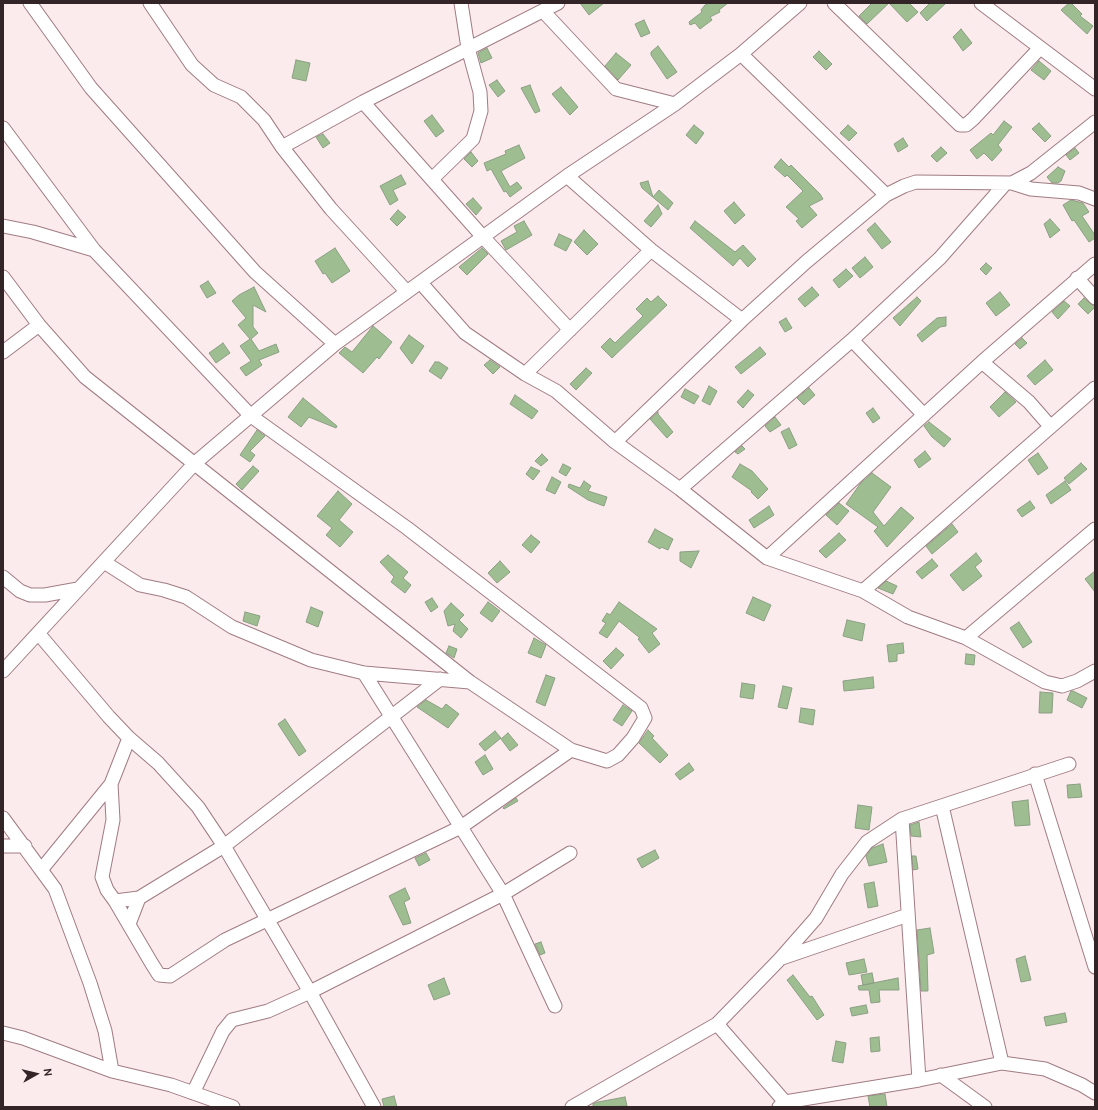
<!DOCTYPE html>
<style>
body{margin:0}
#map{position:relative;width:1098px;height:1110px;overflow:hidden;background:#fbebed;font-family:Cabin,sans-serif}
canvas{display:block}
.frame{position:absolute;inset:0;border:4px solid #332527;pointer-events:none}
.north{position:absolute;left:16px;top:1054px;width:40px;height:40px;-webkit-text-stroke:3px #fbebed;paint-order:stroke;rotate:82deg;font-size:11px;font-weight:700;line-height:16px;text-align:center;color:#332527}
.north::after{content:'';display:block;margin:auto;width:14px;height:18px;background:#332527;clip-path:polygon(50% 0,100% 100%,50% 72%,0 100%)}
</style>
<div id="map">
<canvas width="1098" height="1110"></canvas>
<div class="frame"></div>
<div class="north">N</div>
</div>
<script>
const context = document.querySelector('canvas').getContext('2d');
context.lineJoin = 'round';
function fillPath(path, color) { context.fillStyle = color; context.fill(path, 'evenodd'); }
const toPath = rows => new Path2D(rows.map(r => 'M' + r).join(''));
function trace(path, color, width, dash) { context.strokeStyle = color; context.lineWidth = width; context.lineCap = dash ? 'butt' : 'round'; context.setLineDash(dash || []); context.stroke(path); }
const building = toPath([
 [580,3,604,3,589,15,580,3],
 [710,3,728,3,719,10,720,12,710,17,712,20,700,29,695,23,690,25,689,22,702,12,701,10,705,5,710,3],
 [872,3,909,3,918,12,907,22,889,3,867,24,859,16,872,3],
 [930,3,946,3,927,21,920,13,930,3],
 [1069,3,1071,3,1082,14,1080,16,1093,26,1087,34,1061,10,1069,3],
 [644,20,650,33,641,37,635,24,644,20],
 [961,29,972,43,963,51,953,37,961,29],
 [658,46,677,72,667,79,651,55,651,52,658,46],
 [487,48,492,58,481,63,478,53,487,48],
 [819,51,832,64,826,70,813,57,819,51],
 [616,53,631,65,618,80,605,66,616,53],
 [296,60,310,63,306,81,292,78,296,60],
 [1039,61,1051,71,1044,80,1031,70,1039,61],
 [497,80,505,91,498,97,489,85,497,80],
 [530,85,540,111,535,113,521,88,530,85],
 [561,87,578,107,570,115,552,94,561,87],
 [432,115,444,131,436,137,424,121,432,115],
 [1004,121,1012,127,998,145,1002,150,992,161,984,153,977,159,970,150,991,133,993,135,1004,121],
 [1039,123,1051,136,1045,142,1032,129,1039,123],
 [694,125,704,133,696,144,686,135,694,125],
 [848,125,857,133,849,141,840,133,848,125],
 [323,134,330,143,323,148,316,137,323,134],
 [903,138,908,146,898,152,894,144,903,138],
 [519,145,525,158,501,171,510,187,517,182,522,188,510,197,506,191,504,192,491,169,487,171,484,163,506,154,505,151,519,145],
 [941,147,947,153,937,162,931,156,941,147],
 [1075,148,1079,153,1070,160,1066,155,1075,148],
 [471,152,478,161,472,167,464,159,471,152],
 [781,159,789,167,791,165,820,194,823,199,809,206,817,215,802,228,796,221,799,219,786,207,803,191,787,175,785,177,774,167,781,159],
 [1058,167,1065,171,1061,181,1058,183,1052,183,1047,177,1058,167],
 [401,175,406,184,393,190,398,200,390,205,380,186,401,175],
 [648,181,653,197,659,190,673,203,668,210,642,188,640,183,648,181],
 [473,198,482,208,476,215,466,204,473,198],
 [1071,200,1083,203,1089,212,1082,216,1095,235,1095,238,1089,242,1074,220,1072,221,1063,205,1071,200],
 [734,202,745,215,735,224,724,211,734,202],
 [658,205,662,214,651,227,644,221,658,205],
 [398,210,406,217,397,226,390,219,398,210],
 [1050,219,1060,230,1050,238,1044,224,1050,219],
 [524,221,532,235,506,250,501,241,517,232,514,226,524,221],
 [695,221,735,252,743,245,756,259,748,267,740,258,733,266,690,228,695,221],
 [875,223,891,242,882,249,867,230,875,223],
 [584,230,598,244,587,255,574,242,584,230],
 [559,234,572,240,566,251,554,245,559,234],
 [335,248,350,271,332,283,325,273,323,274,315,261,335,248],
 [482,248,488,254,467,275,459,267,482,248],
 [865,257,873,267,860,278,852,268,865,257],
 [986,263,992,268,986,275,980,269,986,263],
 [846,269,853,276,839,288,833,280,846,269],
 [208,281,216,293,207,298,200,286,208,281],
 [254,287,266,312,253,305,253,327,258,333,251,339,259,351,276,344,279,352,259,360,262,365,246,376,240,368,251,361,240,346,250,339,238,325,246,318,232,301,239,295,254,287],
 [812,287,819,295,805,307,798,299,812,287],
 [1000,292,1010,305,996,316,986,303,1000,292],
 [658,296,667,305,612,358,601,347,610,338,615,343,643,316,636,309,647,298,651,302,658,296],
 [917,297,921,301,900,326,893,318,917,297],
 [1084,298,1095,307,1088,314,1078,304,1084,298],
 [1064,301,1070,306,1058,319,1052,312,1064,301],
 [946,317,946,326,940,327,922,342,917,335,937,318,946,317],
 [786,318,792,328,785,332,779,322,786,318],
 [373,326,392,342,379,359,377,357,363,373,339,353,345,347,352,352,373,326],
 [409,335,424,346,412,364,400,348,409,335],
 [1022,338,1027,343,1020,349,1015,344,1022,338],
 [223,343,230,353,216,363,209,353,223,343],
 [760,347,766,354,741,374,735,367,760,347],
 [490,360,500,367,493,374,484,365,490,360],
 [1045,360,1053,370,1035,385,1027,376,1045,360],
 [435,362,439,362,448,368,441,379,429,371,435,362],
 [586,368,592,373,576,390,570,384,586,368],
 [709,386,717,391,710,405,702,401,709,386],
 [809,388,815,395,804,405,797,398,809,388],
 [685,389,699,396,694,404,681,397,685,389],
 [748,390,754,395,743,408,737,402,748,390],
 [1005,392,1016,402,999,417,990,407,1005,392],
 [515,395,538,411,532,419,510,404,515,395],
 [303,398,337,426,336,428,309,417,301,427,288,417,303,398],
 [873,408,880,418,873,423,866,413,873,408],
 [658,412,658,414,673,432,667,438,650,419,658,412],
 [775,417,781,425,770,432,765,426,775,417],
 [929,422,951,439,944,447,932,437,924,426,929,422],
 [789,428,797,445,789,449,781,432,789,428],
 [257,430,265,436,250,451,255,455,250,462,240,455,257,430],
 [742,446,745,449,738,454,735,452,742,446],
 [925,451,931,459,919,468,914,460,925,451],
 [1038,453,1048,468,1038,475,1028,460,1038,453],
 [542,454,548,460,541,466,535,461,542,454],
 [1081,463,1087,469,1069,484,1064,478,1081,463],
 [563,464,571,468,566,476,559,472,563,464],
 [740,464,752,471,768,489,758,499,751,492,752,491,732,477,740,464],
 [253,466,259,471,242,490,236,484,253,466],
 [531,467,540,471,533,480,526,474,531,467],
 [872,473,891,487,873,512,884,526,901,507,914,518,887,547,874,531,878,527,846,504,860,484,872,473],
 [552,477,561,482,555,494,546,490,552,477],
 [584,481,591,486,588,491,607,497,604,506,588,500,568,487,569,484,580,488,584,481],
 [1065,481,1071,490,1051,504,1046,495,1065,481],
 [338,491,352,504,339,520,353,532,340,547,326,535,332,528,317,516,338,491],
 [1030,501,1035,508,1022,517,1017,510,1030,501],
 [839,503,849,511,837,525,826,515,839,503],
 [769,506,774,515,754,528,749,520,769,506],
 [952,524,958,532,932,554,926,546,952,524],
 [655,529,673,539,668,550,661,547,660,549,648,542,655,529],
 [839,533,846,540,826,558,819,551,839,533],
 [531,535,540,542,531,553,522,545,531,535],
 [699,551,691,568,680,561,680,552,699,551],
 [976,553,982,561,975,567,982,576,963,591,950,575,976,553],
 [388,555,408,572,403,578,411,585,405,593,391,582,394,577,380,562,388,555],
 [932,559,938,566,922,579,916,572,932,559],
 [500,561,510,572,497,583,488,573,500,561],
 [1095,571,1095,592,1085,579,1095,571],
 [886,581,897,586,893,594,878,588,886,581],
 [753,597,771,605,764,621,746,613,753,597],
 [432,598,438,607,431,612,425,602,432,598],
 [488,602,500,611,492,622,480,613,488,602],
 [619,602,657,629,652,633,660,644,649,653,638,639,640,638,619,621,607,638,599,633,606,623,602,621,607,613,610,615,619,602],
 [451,603,464,615,459,620,468,629,461,638,453,631,455,624,448,626,444,611,451,603],
 [311,607,323,612,318,627,306,622,311,607],
 [245,612,260,616,257,626,243,621,245,612],
 [847,620,865,624,862,641,843,636,847,620],
 [1019,622,1032,642,1023,648,1010,628,1019,622],
 [534,638,546,645,541,658,528,653,534,638],
 [903,643,904,653,897,654,897,661,889,662,887,645,903,643],
 [449,646,457,649,454,658,446,653,449,646],
 [616,648,624,655,611,669,603,661,616,648],
 [966,654,975,655,974,665,965,664,966,654],
 [546,675,555,678,545,706,536,702,546,675],
 [873,677,874,688,844,691,843,681,873,677],
 [742,683,755,685,753,699,740,697,742,683],
 [783,686,792,688,787,709,778,707,783,686],
 [1071,691,1073,691,1087,698,1082,708,1067,700,1071,691],
 [1040,692,1053,693,1052,713,1039,713,1040,692],
 [426,700,442,709,446,704,459,714,448,728,417,707,426,700],
 [623,705,632,711,622,726,613,720,623,705],
 [801,708,815,710,813,725,799,722,801,708],
 [285,719,306,751,299,756,278,724,285,719],
 [648,730,654,736,652,738,668,755,660,763,639,743,648,730],
 [495,731,501,738,485,751,479,744,495,731],
 [508,733,518,745,510,751,501,739,508,733],
 [485,755,493,769,483,775,475,762,485,755],
 [689,763,694,770,680,780,675,774,689,763],
 [1080,784,1082,797,1068,798,1067,785,1080,784],
 [516,798,518,801,504,809,503,808,516,798],
 [1028,800,1030,825,1015,826,1012,802,1028,800],
 [858,805,872,807,869,830,855,828,858,805],
 [919,822,921,837,911,836,910,825,919,822],
 [883,844,887,862,869,866,866,856,872,848,883,844],
 [655,850,659,858,642,868,637,859,655,850],
 [426,853,430,860,419,866,415,858,426,853],
 [912,856,916,856,918,869,913,870,912,856],
 [874,882,878,906,868,908,864,884,874,882],
 [405,888,410,899,404,902,411,923,403,925,389,896,405,888],
 [930,928,934,953,927,955,928,991,921,991,917,930,930,928],
 [541,942,545,953,540,955,535,944,541,942],
 [1025,956,1031,980,1021,982,1016,959,1025,956],
 [864,959,867,972,849,975,846,963,864,959],
 [872,973,874,983,863,985,861,975,872,973],
 [793,975,810,997,812,996,824,1015,817,1020,787,980,793,975],
 [444,978,450,994,434,1000,428,985,444,978],
 [898,978,899,990,879,990,880,1002,871,1003,869,990,859,990,858,986,898,978],
 [866,1005,868,1013,852,1016,850,1008,866,1005],
 [1065,1013,1067,1022,1046,1026,1044,1017,1065,1013],
 [879,1037,880,1051,871,1052,870,1038,879,1037],
 [836,1041,846,1043,843,1063,832,1061,836,1041],
 [885,1094,887,1107,870,1107,868,1096,885,1094],
 [394,1096,397,1107,384,1107,382,1099,394,1096],
 [625,1097,627,1106,593,1107,593,1104,598,1102,625,1097]
]);
fillPath(building, '#9ebe91');
trace(building, '#8b9f83', 1);
const street = toPath([
 [30,3,91,88,255,272,335,344],
 [150,3,192,65,214,85,241,97,264,120,282,147,331,209,407,292],
 [834,3,960,125,966,125,973,119,1040,48],
 [981,3,1095,89],
 [543,11,616,89,675,104],
 [741,54,886,195],
 [363,102,483,237,570,330],
 [3,128,94,250,251,416,407,528,641,708,645,718,633,738,618,755,607,761,571,750,470,682,85,377,39,325,3,277],
 [282,147,363,102,558,3],
 [567,176,651,250,742,320],
 [432,179,473,139,481,111,480,92,468,48,461,3],
 [1012,183,1031,189,1079,193,1095,199],
 [3,226,33,232,94,250],
 [1077,278,1095,298],
 [421,283,465,333,525,374,556,391,615,442,680,489,767,558,863,591,908,617,966,638,1045,682,1062,686,1077,681,1095,671],
 [852,340,924,415],
 [3,352,39,325],
 [982,362,1029,402,1050,426],
 [525,374,651,250],
 [615,442,742,320,806,262,886,195,904,186,916,182,1012,183,1031,173,1095,122],
 [680,489,852,340,940,258,1005,184],
 [767,558,982,362,1095,264],
 [104,562,140,585,164,590,186,597,232,627,311,660,364,673,470,682],
 [3,577,20,591,30,595,45,595,78,589],
 [863,591,1095,388],
 [38,633,109,717,129,738,158,763,198,807,224,846,310,992,374,1107],
 [966,638,1095,529],
 [3,671,195,463,335,344,567,176,675,104,741,54,800,3],
 [364,673,503,894,555,1006],
 [1035,774,1095,967],
 [111,784,113,820,102,877,107,890,115,901,152,964,159,975,170,976,225,940,461,827,571,750],
 [942,806,1002,1063,1045,1069,1082,1085,1095,1093],
 [3,818,55,889,90,983,105,1031,112,1071],
 [902,819,919,1080],
 [3,846,25,846],
 [41,870,111,784,129,738],
 [115,901,139,898,224,846,440,679],
 [129,924,139,898],
 [782,958,908,915],
 [717,1024,785,1102,779,1107],
 [3,1033,23,1038,112,1071,171,1085,233,1107],
 [941,1075,985,1107],
 [193,1093,223,1031,232,1020,268,1011,310,992,503,894,570,853],
 [785,1102,919,1080,1002,1063],
 [572,1107,717,1024,780,959,816,918,842,874,867,842,902,819,1069,764]
]);
trace(street, '#a07c83', 15);
trace(street, '#fff', 13);
</script>
